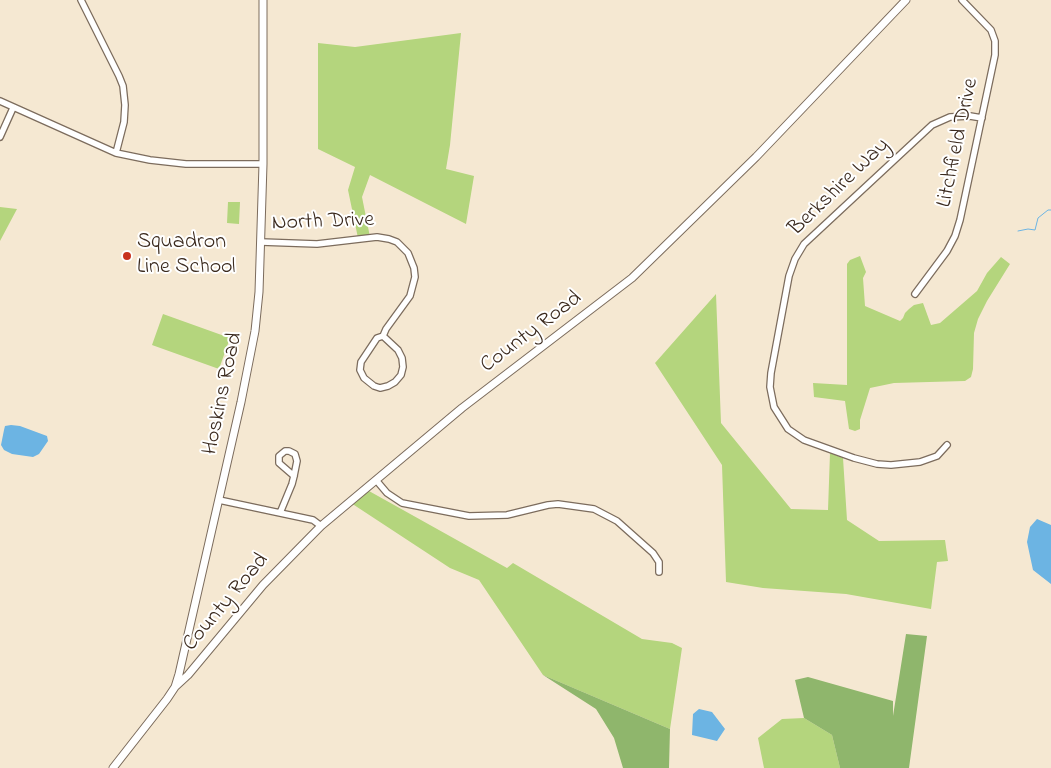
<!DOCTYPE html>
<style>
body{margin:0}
canvas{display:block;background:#f5e8d2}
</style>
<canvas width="1051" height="768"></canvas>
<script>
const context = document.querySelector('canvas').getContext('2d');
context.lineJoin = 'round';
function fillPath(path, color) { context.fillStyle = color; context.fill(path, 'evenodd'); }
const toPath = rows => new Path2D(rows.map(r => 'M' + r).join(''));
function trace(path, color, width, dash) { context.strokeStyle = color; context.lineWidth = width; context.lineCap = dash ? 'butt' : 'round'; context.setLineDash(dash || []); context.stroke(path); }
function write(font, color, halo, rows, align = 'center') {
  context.font = font + ' "Indie Flower",sans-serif'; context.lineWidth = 4; context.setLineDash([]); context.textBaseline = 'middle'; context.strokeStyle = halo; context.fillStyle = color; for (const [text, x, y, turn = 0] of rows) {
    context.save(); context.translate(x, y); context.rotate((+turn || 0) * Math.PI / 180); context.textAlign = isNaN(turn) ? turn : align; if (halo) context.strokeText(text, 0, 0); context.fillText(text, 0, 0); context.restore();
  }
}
fillPath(toPath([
 [461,33,450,145,446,169,474,176,466,224,370,175,362,197,370,237,358,238,348,190,355,167,318,149,318,43,355,47],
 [228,202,240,202,239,224,227,223],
 [0,207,17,209,0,241],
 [860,256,866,272,863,278,865,306,900,321,903,318,905,313,909,309,914,305,923,303,931,325,940,323,977,291,987,273,1001,257,1010,264,987,301,978,319,974,333,973,369,971,377,965,381,894,383,870,388,860,420,860,429,855,431,849,429,845,401,814,397,813,383,847,385,847,264,850,260],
 [716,294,721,423,791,509,828,510,830,453,843,458,847,520,879,541,945,540,948,561,937,562,931,609,846,594,763,588,726,582,722,465,655,363],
 [163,314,230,338,219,369,152,345],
 [369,491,507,568,513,563,642,639,672,643,682,648,670,729,543,675,479,580,450,568,351,503],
 [804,718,832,735,840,768,764,768,758,738,782,719]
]), '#b4d57d');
fillPath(toPath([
 [906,634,927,636,909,768,840,768,832,735,804,718,795,680,808,677,893,701,893,716],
 [543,675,670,729,669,768,623,768,614,738,596,709]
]), '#8fb66c');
fillPath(toPath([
 [11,425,20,426,47,436,48,441,39,454,33,457,12,454,4,450,1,445,4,430,5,426],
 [1037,519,1051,525,1051,584,1033,570,1027,542,1030,527],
 [699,709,712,712,725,729,717,741,692,735,693,714]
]), '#6cb4e3');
trace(toPath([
 [1018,231,1028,229,1035,230,1038,218,1048,210,1051,210]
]), '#6cb4e3', 1);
const minor = toPath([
 [81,0,119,76,123,86,125,105,124,122,116,153],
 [0,101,116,153,150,160,186,164,263,164],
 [0,137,13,108],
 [261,242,317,244,377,237,389,239,397,242,408,253,414,268,415,277,410,296,386,329,383,336],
 [915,294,947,251,955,236,960,220,995,55,995,41,991,30,962,0],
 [383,336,398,350,402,358,403,367,401,375,395,382,388,386,380,388,374,386,364,378,360,370,361,362,377,338,383,336],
 [947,445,937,456,920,462,891,465,877,464,854,458,804,440,788,429,774,407,770,387,771,373,789,276,795,259,804,244,932,125,950,117,970,116,982,118],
 [376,480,387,493,402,503,469,516,507,515,548,505,558,504,594,509,617,521,653,553,659,562,659,572],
 [219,500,313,520,321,526],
 [280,513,292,484,294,476,297,461,295,454,289,451,285,451,279,456,279,463,294,476]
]);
const tertiary = toPath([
 [175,687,188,675,263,585,321,526,462,408,632,278,756,157,906,0],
 [113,768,167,699,175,687,179,674,241,402,255,331,259,292,263,164,263,0]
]);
trace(minor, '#7c6c5d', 8);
trace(tertiary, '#7c6c5d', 9);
trace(minor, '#fff', 5.5);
trace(tertiary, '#fff', 7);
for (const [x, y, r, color] of [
 [127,256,5,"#c8321e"]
]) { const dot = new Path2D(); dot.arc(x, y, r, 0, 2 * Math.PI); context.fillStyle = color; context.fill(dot); trace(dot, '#fff', 2); }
write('22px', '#3b2a1e', '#fff', [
 ["Litchfield Drive",959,143,-78],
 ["Berkshire Way",840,188,-44],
 ["North Drive",323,223,-2],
 ["County Road",532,333,-37],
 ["Hoskins Road",224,394,-78],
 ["County Road",227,603,-50]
]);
write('22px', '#3b2a1e', '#fff', [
 ["Squadron",137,243],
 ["Line School",137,268]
], 'left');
</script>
